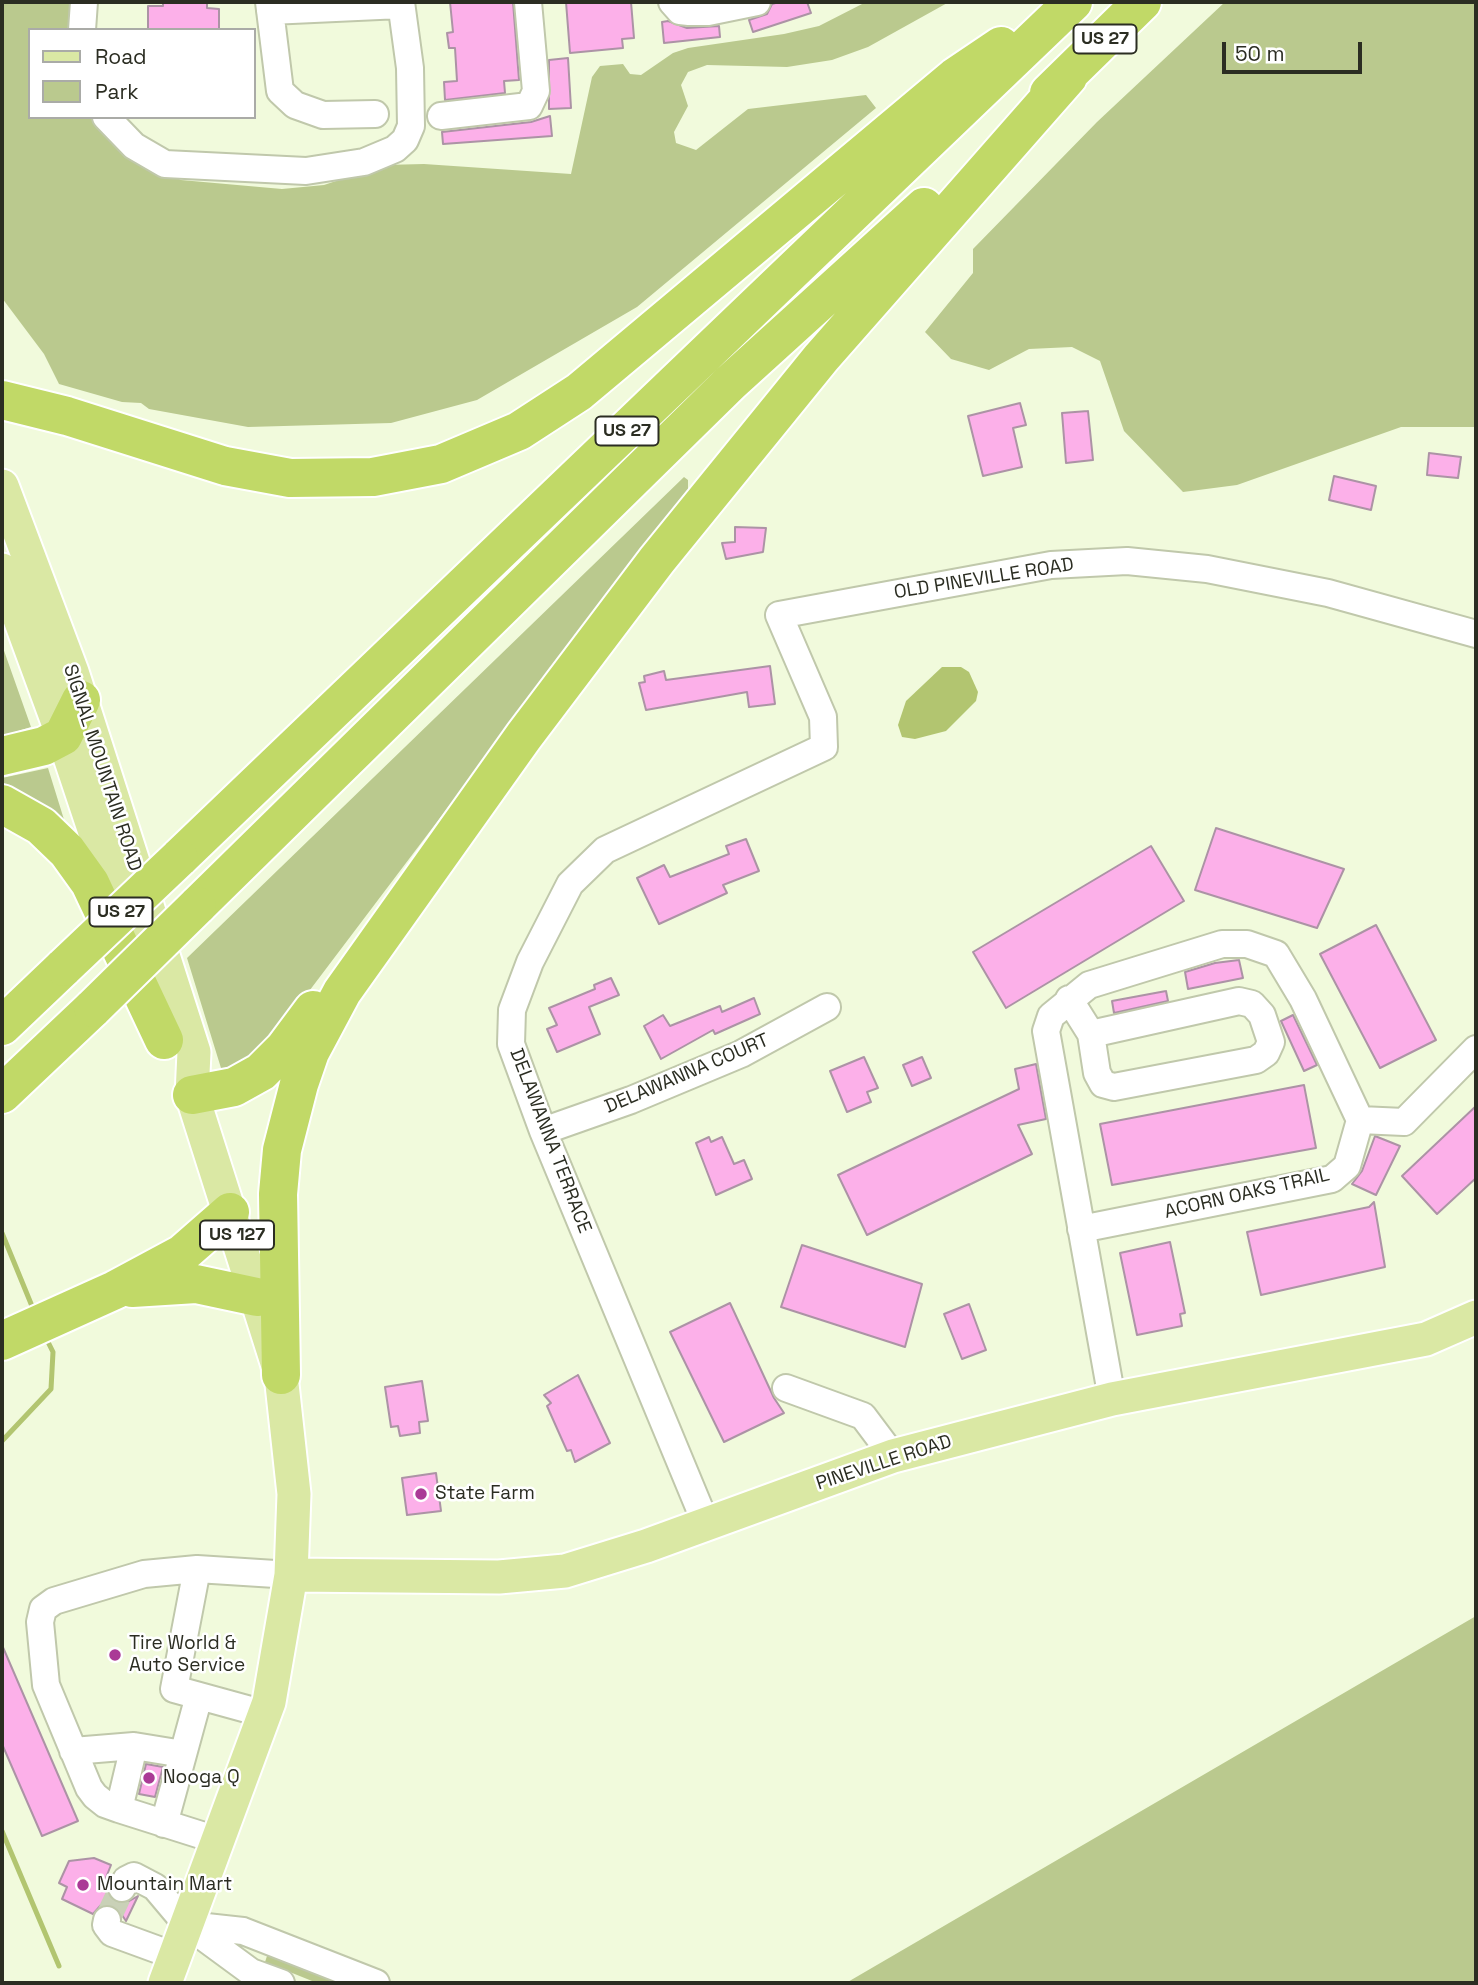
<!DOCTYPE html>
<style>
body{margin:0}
#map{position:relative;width:1478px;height:1985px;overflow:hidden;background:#f1fadc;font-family:"Space Grotesk",sans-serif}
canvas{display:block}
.frame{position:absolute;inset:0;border:4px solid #2b2d22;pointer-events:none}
.legend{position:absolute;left:28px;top:28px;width:228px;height:91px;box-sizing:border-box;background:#fff;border:2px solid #aaaba7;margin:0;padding:9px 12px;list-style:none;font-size:21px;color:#2b2d22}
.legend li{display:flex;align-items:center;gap:14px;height:35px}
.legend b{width:35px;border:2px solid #aaaba7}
.scale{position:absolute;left:1222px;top:42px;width:140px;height:32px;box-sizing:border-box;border:4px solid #2b2d22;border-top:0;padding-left:9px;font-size:21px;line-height:24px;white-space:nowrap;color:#2b2d22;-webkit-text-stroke:5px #fff;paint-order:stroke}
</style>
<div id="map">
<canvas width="1478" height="1985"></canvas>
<div class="frame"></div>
<ul class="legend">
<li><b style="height:9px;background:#dae8a4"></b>Road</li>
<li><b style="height:19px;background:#bac98e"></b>Park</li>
</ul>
<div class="scale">50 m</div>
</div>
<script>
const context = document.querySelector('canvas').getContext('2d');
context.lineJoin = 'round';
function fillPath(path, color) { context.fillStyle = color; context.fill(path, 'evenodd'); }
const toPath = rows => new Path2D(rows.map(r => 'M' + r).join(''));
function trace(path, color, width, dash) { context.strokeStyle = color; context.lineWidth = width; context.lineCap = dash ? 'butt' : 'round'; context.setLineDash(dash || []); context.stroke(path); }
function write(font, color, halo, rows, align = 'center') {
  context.font = font + ' "Space Grotesk",sans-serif'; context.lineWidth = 5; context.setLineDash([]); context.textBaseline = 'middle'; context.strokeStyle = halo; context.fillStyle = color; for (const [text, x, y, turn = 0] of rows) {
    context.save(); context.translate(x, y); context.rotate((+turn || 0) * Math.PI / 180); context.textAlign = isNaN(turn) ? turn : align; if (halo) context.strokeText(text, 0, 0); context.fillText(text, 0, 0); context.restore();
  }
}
fillPath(toPath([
 [2,2,69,2,69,30,30,30,30,117,95,117,119,149,181,180,282,189,324,185,384,165,424,164,571,174,592,77,600,66,623,64,630,74,641,75,673,53,688,48,784,34,819,26,866,2,949,2,868,47,832,60,787,67,707,65,688,72,681,85,688,106,674,132,676,143,696,150,748,109,866,95,876,108,637,307,477,400,391,423,248,427,149,409,141,403,122,402,59,384,44,354,2,298],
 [1225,2,1476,2,1476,427,1401,427,1237,485,1183,492,1124,431,1100,361,1072,347,1029,349,989,370,951,359,925,332,973,273,973,249,1097,122],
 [684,477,688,480,688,490,257,1060,225,1081,187,958],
 [2,645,31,727,2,736],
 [48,768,66,826,2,785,2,778],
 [1476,1616,1476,1983,846,1983],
 [269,1950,353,1983,317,1983,265,1962]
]), '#bac98e');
fillPath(toPath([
 [942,667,961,667,969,672,978,692,976,701,946,731,915,739,902,737,898,725,906,701]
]), '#b2c570');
trace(toPath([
 [2,1233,34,1311],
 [2,1441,51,1389,53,1352,45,1336],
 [2,1831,59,1966]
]), '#b2c570', 5);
const building = toPath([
 [163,2,207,2,207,8,219,9,219,30,148,30,148,6,163,6,163,2],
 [450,2,513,2,519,80,504,81,505,93,445,100,444,82,457,81,455,48,449,48,447,33,453,32,450,2],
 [566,2,631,2,634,38,622,39,623,48,570,53,566,2],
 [779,2,807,2,811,13,753,32,749,20,767,14,772,4,779,2],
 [668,21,687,28,719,26,720,37,664,43,662,22,668,21],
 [568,58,571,108,549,109,549,60,568,58],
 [550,116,552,136,443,144,442,132,531,122,550,116],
 [1020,403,1026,425,1013,428,1022,467,983,476,968,416,1020,403],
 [1088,411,1093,460,1066,463,1062,413,1088,411],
 [1429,453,1461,457,1458,478,1427,475,1429,453],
 [1334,476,1376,486,1371,510,1329,500,1334,476],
 [735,527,766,528,763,552,726,559,722,543,735,542,735,527],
 [770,666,775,704,749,707,747,692,646,710,639,683,645,682,644,676,664,671,666,680,770,666],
 [1216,828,1344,869,1317,928,1195,890,1216,828],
 [746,839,759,871,723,885,727,893,659,924,637,878,664,865,670,877,729,854,726,846,746,839],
 [1151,846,1184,901,1006,1008,973,952,1151,846],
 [1376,925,1436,1040,1380,1068,1320,954,1376,925],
 [1239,960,1243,978,1188,989,1185,972,1215,963,1239,960],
 [611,978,619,995,589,1007,600,1034,557,1052,547,1029,557,1025,549,1008,595,989,594,985,611,978],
 [1166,991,1168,1001,1114,1013,1112,1001,1166,991],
 [754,998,760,1014,715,1034,713,1030,661,1059,644,1026,663,1015,670,1026,720,1006,722,1012,754,998],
 [1293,1015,1317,1065,1304,1071,1281,1021,1293,1015],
 [864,1057,878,1088,867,1092,871,1102,847,1112,830,1071,864,1057],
 [922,1057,931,1078,912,1086,903,1065,922,1057],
 [1036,1064,1046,1119,1018,1125,1032,1154,867,1235,838,1175,1019,1089,1015,1069,1036,1064],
 [1304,1085,1316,1148,1112,1185,1100,1124,1304,1085],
 [1476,1106,1476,1178,1437,1214,1402,1176,1476,1106],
 [1375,1136,1400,1146,1376,1195,1352,1184,1362,1171,1375,1136],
 [709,1137,711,1142,722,1137,734,1164,744,1160,752,1179,716,1195,696,1143,709,1137],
 [1374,1202,1385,1267,1261,1295,1247,1232,1369,1207,1374,1202],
 [1170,1242,1185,1313,1180,1314,1182,1326,1137,1335,1120,1253,1170,1242],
 [802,1245,922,1284,905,1347,781,1307,802,1245],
 [730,1303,774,1398,784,1413,724,1442,670,1332,730,1303],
 [969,1304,986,1350,962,1359,944,1314,969,1304],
 [578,1375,610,1443,575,1462,571,1450,567,1451,547,1406,551,1403,544,1395,578,1375],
 [422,1381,428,1421,419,1422,420,1433,400,1436,398,1426,391,1427,385,1387,422,1381],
 [436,1473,441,1511,407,1515,402,1478,436,1473],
 [2,1645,78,1821,42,1836,2,1744,2,1645],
 [146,1764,163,1767,155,1797,139,1794,146,1764],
 [94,1858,111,1865,105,1880,108,1881,109,1896,114,1902,124,1904,138,1896,126,1921,118,1909,111,1905,101,1905,93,1914,62,1899,67,1887,59,1883,69,1861,94,1858]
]);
fillPath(building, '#fcb0e9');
trace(building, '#ac93a5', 2);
trace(toPath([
 [107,1920,122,1888]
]), '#c9d1b7', 26, [26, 13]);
const minor = toPath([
 [269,2,280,91,295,105,323,115,375,114],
 [672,2,680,11,689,12,708,12,757,2],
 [270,11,401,5],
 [82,30,84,2],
 [441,116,529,106,536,91,528,2],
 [106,117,134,146,165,164,306,171,364,162,395,149,405,140,411,126,410,68,401,2],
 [1069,999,1091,1034,1097,1073,1103,1084,1114,1087,1256,1060,1266,1053,1271,1042,1262,1015,1252,1004,1239,1001,1091,1034],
 [1360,1120,1404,1122,1476,1049],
 [543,1131,631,1100,741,1054,827,1007],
 [1081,1229,1332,1179,1347,1166,1360,1120,1303,999,1276,954,1247,944,1222,944,1089,985,1051,1016,1046,1031,1112,1399],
 [786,1388,863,1416,893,1456],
 [706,1524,543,1131,511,1044,512,1010,530,962,570,884,605,850,824,747,823,717,779,615,1051,565,1127,561,1207,569,1328,593,1476,634],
 [197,1569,144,1574,54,1601,43,1609,40,1622,46,1685,89,1788,95,1796,105,1804,119,1809,220,1841],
 [265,1714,174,1689,197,1569,291,1575],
 [73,1751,134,1746],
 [119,1809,134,1746,183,1754],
 [164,1824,199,1696],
 [122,1888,126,1880,134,1876,155,1887,187,1925,251,1972,281,1983],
 [107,1920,106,1925,112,1933,175,1956],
 [188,1925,243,1931,376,1983]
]);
const major = toPath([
 [2,486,72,672,194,1052,192,1095,281,1375,294,1494,291,1575,269,1702,165,1983],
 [2,570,63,736,128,931],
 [291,1575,499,1577,565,1571,646,1546,893,1456,1112,1399,1426,1339,1476,1317]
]);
const highway = toPath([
 [1049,93,1142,2],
 [2,400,67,416,225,466,290,478,373,477,441,464,519,431,579,392,955,77,1001,46],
 [2,756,44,746,63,736,81,700],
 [2,804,41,826,67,851,90,883,164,1040],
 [179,858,1073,2],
 [197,906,730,383,924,207],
 [2,1026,64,967],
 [2,1094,93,1008],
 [192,1095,234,1087,261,1072,284,1049,313,1010],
 [132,1288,196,1284,257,1297],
 [2,1341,115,1290,182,1254,230,1212],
 [281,1375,278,1194,282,1150,299,1084,310,1052,342,992,524,736,657,560,821,358,1068,77]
]);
trace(minor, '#c0c8ab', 30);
trace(major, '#fff', 37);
trace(highway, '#fff', 42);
trace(minor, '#fff', 26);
trace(major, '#dae8a4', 33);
trace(highway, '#c1d967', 38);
const highwayBridge = toPath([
 [64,967,179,858],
 [93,1008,197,906]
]);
trace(highwayBridge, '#fff', 42, []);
trace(highwayBridge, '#c1d967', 38);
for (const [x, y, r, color] of [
 [421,1494,7,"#aa3a96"],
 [115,1655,7,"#aa3a96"],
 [149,1778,7,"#aa3a96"],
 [83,1885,7,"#aa3a96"]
]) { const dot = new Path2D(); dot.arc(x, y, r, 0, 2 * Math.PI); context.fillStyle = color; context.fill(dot); trace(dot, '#fff', 2.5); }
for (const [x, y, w] of [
 [1105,39,63],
 [627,431,63],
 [121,912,63],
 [237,1235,74]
]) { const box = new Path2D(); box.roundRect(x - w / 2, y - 14.5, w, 29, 5); context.fillStyle = '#fff'; context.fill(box); trace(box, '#2b2d22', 2); }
write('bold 18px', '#2b2d22', null, [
 ["US 27",1105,39],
 ["US 27",627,431],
 ["US 27",121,912],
 ["US 127",237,1235]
]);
write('19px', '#2b2d22', '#fff', [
 ["OLD PINEVILLE ROAD",984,579,-9],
 ["SIGNAL MOUNTAIN ROAD",102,768,72],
 ["DELAWANNA COURT",687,1074,-23],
 ["DELAWANNA TERRACE",550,1141,69],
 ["ACORN OAKS TRAIL",1247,1194,-13],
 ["PINEVILLE ROAD",884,1463,-18]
]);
write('19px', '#2b2d22', '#fff', [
 ["State Farm",435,1494],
 ["Tire World &",129,1644],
 ["Auto Service",129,1666],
 ["Nooga Q",163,1778],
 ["Mountain Mart",97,1885]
], 'left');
</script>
